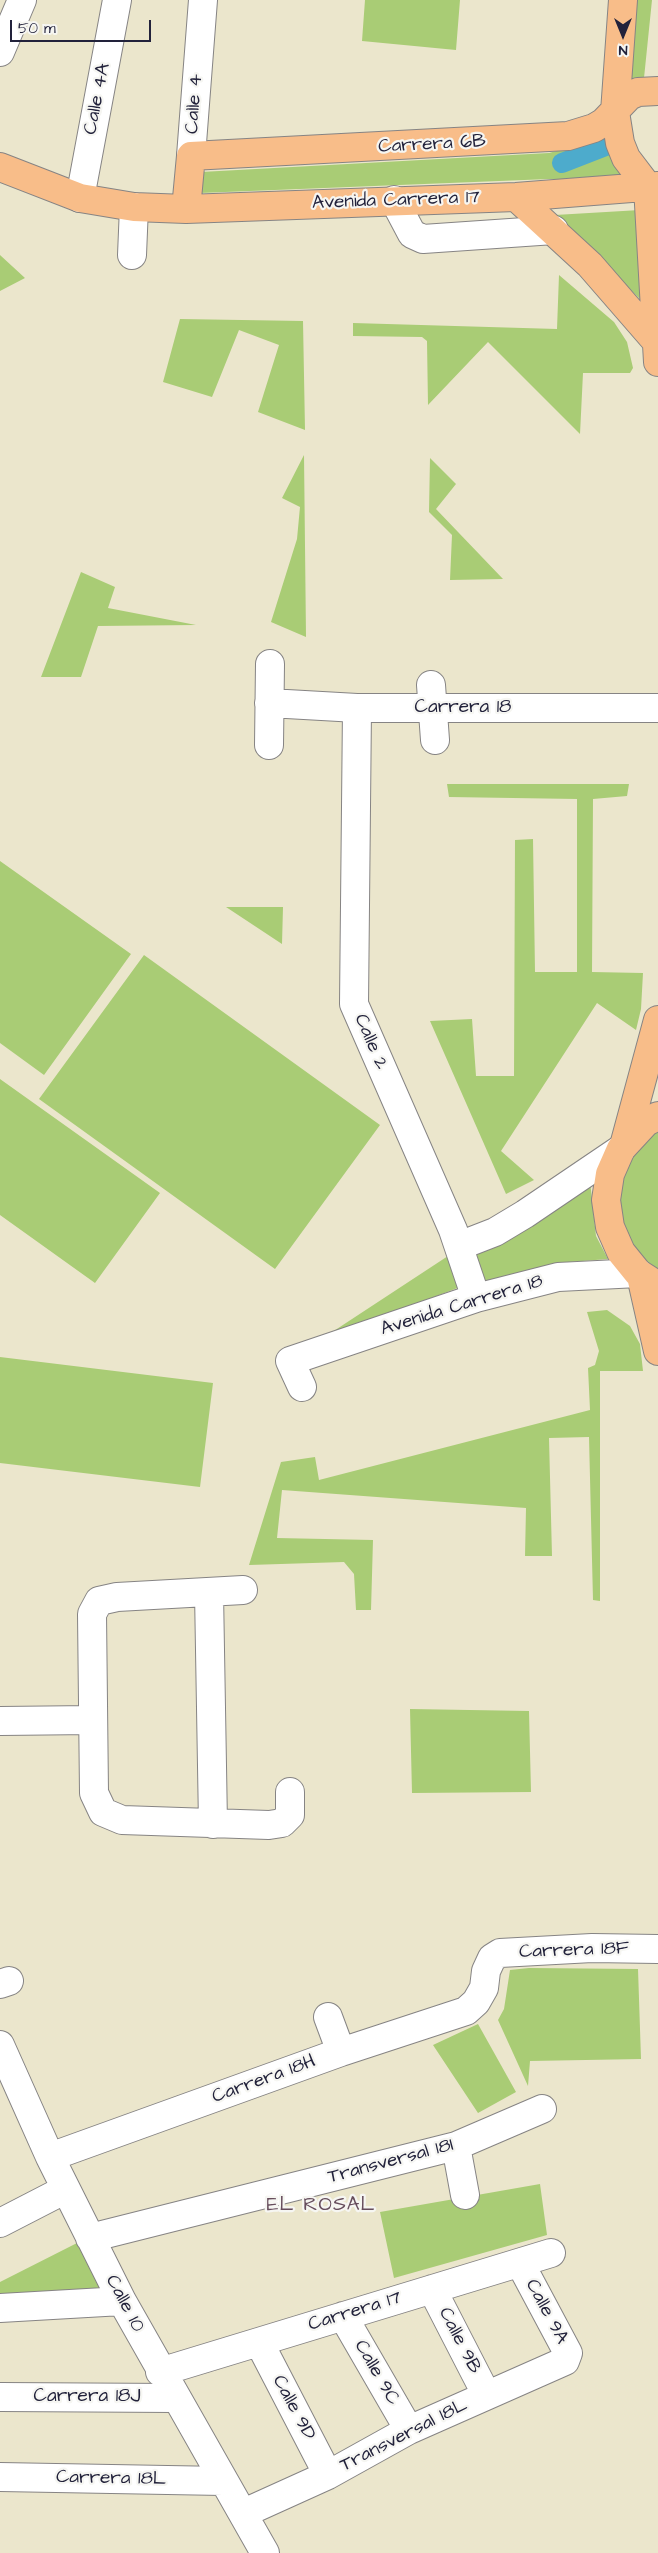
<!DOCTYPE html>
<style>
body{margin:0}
#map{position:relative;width:658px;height:2553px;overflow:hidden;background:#ebe6cc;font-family:"Architects Daughter",sans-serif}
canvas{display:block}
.north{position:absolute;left:598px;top:10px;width:50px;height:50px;-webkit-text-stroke:4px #f6f6f2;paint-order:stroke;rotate:180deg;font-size:14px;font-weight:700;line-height:20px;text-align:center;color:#22223b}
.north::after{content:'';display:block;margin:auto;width:18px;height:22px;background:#22223b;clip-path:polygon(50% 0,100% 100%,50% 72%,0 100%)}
.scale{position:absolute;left:10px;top:20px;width:141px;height:22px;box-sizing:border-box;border:2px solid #22223b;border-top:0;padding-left:6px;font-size:15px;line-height:18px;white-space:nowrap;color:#22223b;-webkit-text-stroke:4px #f6f6f2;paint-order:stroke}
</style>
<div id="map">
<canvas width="658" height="2553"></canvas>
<div class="north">N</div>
<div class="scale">50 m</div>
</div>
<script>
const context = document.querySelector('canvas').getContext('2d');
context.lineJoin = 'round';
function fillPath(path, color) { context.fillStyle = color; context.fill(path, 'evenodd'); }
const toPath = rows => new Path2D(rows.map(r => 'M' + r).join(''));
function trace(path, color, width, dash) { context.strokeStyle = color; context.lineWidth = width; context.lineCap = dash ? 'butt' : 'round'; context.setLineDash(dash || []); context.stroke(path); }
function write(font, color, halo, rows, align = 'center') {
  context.font = font + ' "Architects Daughter",sans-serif'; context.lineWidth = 4.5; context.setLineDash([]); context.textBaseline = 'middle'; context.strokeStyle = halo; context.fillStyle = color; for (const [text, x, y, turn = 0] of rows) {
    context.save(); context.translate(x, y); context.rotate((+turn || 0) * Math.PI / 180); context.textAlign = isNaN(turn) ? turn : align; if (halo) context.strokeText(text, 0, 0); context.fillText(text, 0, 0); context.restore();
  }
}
fillPath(toPath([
 [365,0,460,0,456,50,362,41],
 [635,0,652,0,644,78,627,86],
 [611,136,623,179,549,179,200,193,201,172,549,153],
 [640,210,648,307,555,215],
 [0,255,25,278,0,291],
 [559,275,614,322,627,342,633,368,630,373,583,373,580,434,488,342,428,405,427,341,422,337,353,336,353,323,557,329],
 [180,319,303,321,305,430,258,412,279,345,239,330,212,397,163,382],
 [304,455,306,637,271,622,297,539,300,507,282,498],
 [430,458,456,484,436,509,503,579,450,580,452,535,429,512],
 [81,572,115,587,108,608,196,625,98,626,81,677,41,677],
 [447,784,629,784,627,796,593,799,592,972,643,973,641,1009,636,1030,597,1003,501,1151,534,1180,506,1194,430,1021,472,1019,476,1076,514,1076,515,840,533,839,535,972,577,972,577,799,449,797],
 [0,861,131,954,44,1075,0,1043],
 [226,907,283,907,282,944],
 [144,955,380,1125,275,1269,39,1099],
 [0,1079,160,1193,95,1283,0,1215],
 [658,1128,658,1274,628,1243,619,1219,617,1194,623,1169,636,1147],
 [590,1181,596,1236,608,1259,557,1263,482,1283,471,1256],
 [448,1256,460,1287,317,1342],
 [607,1310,630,1326,640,1344,643,1371,600,1371,600,1601,593,1600,589,1437,549,1438,552,1556,525,1556,526,1508,282,1490,277,1538,373,1540,371,1610,356,1610,354,1574,344,1562,249,1565,281,1462,315,1457,319,1480,590,1410,588,1368,595,1365,599,1351,587,1312],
 [0,1357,213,1383,200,1487,0,1463],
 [410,1709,529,1711,531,1792,412,1793],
 [529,1968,638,1969,641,2059,530,2061,528,2086,498,2020,504,2009,510,1970],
 [478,2024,516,2092,478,2113,433,2045],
 [540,2184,547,2235,394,2278,380,2212],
 [79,2242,110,2297,0,2293,0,2282]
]), '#a9cc75');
trace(toPath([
 [562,163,616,142]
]), '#4dabcc', 20);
const minor = toPath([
 [0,52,22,0],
 [191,156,203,0],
 [80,198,117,0],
 [394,200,412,234,423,239,554,230],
 [132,255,134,207],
 [431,685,435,740],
 [269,703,357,708,658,708],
 [357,708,354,1004,453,1230,476,1298],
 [269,745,270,664],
 [459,1246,495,1232,525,1214,621,1149],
 [302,1387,290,1361,476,1298,558,1277,638,1273],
 [243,1590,117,1597,99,1601,92,1614,94,1793,103,1812,122,1820,269,1825,282,1823,290,1815,290,1792],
 [209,1592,213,1824],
 [0,1721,92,1720],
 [0,1984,9,1981],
 [328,2017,341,2052],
 [0,2045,50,2157,122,2301,265,2553],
 [456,2146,465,2195],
 [50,2157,341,2052,466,2011,476,2002,484,1988,486,1971,492,1958,500,1953,592,1948,658,1949],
 [0,2223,66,2189],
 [90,2238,456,2146,542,2109],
 [432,2289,486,2394],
 [0,2308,122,2301],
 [343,2316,409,2430],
 [259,2342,328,2475],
 [160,2372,551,2253],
 [0,2397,175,2398],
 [0,2477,223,2481],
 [244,2513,328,2475,409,2430,565,2361,568,2353,520,2263]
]);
const major = toPath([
 [623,0,615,112,620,143,626,158,648,187,658,362],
 [0,167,80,198,134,207,186,209,516,197,658,186],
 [516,197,590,265,656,341,658,340],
 [186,209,191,156,568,136,594,128,604,122,629,96,638,92,658,91],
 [658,1116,646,1122,621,1149,610,1174,606,1200,610,1227,621,1252,638,1273,658,1286],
 [625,1142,658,1020],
 [641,1276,658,1351]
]);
trace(minor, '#868484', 30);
trace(major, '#868484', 30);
trace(minor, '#fff', 28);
trace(major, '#f8bd89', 28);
write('19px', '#22223b', '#f6f6f2', [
 ["Calle 4A",98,99,-79],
 ["Calle 4",195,104,-86],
 ["Carrera 6B",432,145,-3],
 ["Avenida Carrera 17",396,201,-2],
 ["Carrera 18",463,708],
 ["Calle 2",370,1042,67],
 ["Avenida Carrera 18",462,1306,-17],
 ["Carrera 18F",574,1951,-2],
 ["Carrera 18H",264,2080,-20],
 ["Transversal 18I",391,2162,-15],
 ["Calle 10",124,2304,62],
 ["Carrera 17",355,2312,-17],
 ["Calle 9A",546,2312,62],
 ["Calle 9B",459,2341,63],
 ["Calle 9C",376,2373,60],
 ["Carrera 18J",87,2397],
 ["Calle 9D",293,2408,62],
 ["Transversal 18L",404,2436,-27],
 ["Carrera 18L",111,2479,1]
]);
context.letterSpacing = '1px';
write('20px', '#664d5c', '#f6f6f2', [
 ["EL ROSAL",321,2206]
]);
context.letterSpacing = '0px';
</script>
